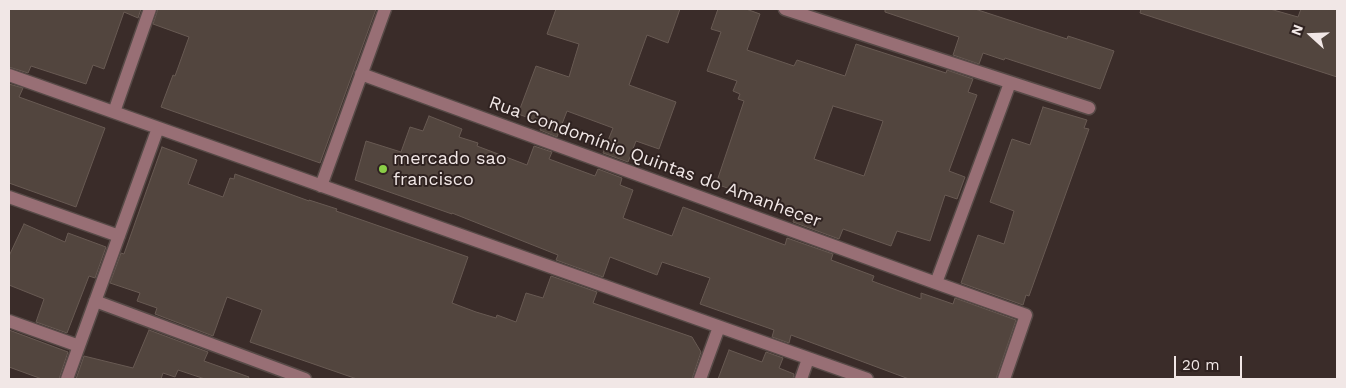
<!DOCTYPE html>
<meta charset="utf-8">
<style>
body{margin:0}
#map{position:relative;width:1346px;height:388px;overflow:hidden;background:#3a2c29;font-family:"Work Sans",sans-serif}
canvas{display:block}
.frame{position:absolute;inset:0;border:10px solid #f1e7e6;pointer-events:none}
.north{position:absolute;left:1286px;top:10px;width:50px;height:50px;-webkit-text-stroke:4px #2f2220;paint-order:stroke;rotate:290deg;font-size:14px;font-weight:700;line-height:20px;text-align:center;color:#f1e7e6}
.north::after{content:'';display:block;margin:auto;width:18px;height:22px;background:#f1e7e6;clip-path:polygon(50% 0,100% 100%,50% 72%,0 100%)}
.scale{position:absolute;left:1174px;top:356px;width:68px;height:22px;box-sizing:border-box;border:2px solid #f1e7e6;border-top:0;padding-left:6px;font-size:15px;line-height:18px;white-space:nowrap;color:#f1e7e6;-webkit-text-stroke:4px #2f2220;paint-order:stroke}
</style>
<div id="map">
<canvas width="1346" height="388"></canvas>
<div class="frame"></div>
<div class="north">N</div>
<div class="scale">20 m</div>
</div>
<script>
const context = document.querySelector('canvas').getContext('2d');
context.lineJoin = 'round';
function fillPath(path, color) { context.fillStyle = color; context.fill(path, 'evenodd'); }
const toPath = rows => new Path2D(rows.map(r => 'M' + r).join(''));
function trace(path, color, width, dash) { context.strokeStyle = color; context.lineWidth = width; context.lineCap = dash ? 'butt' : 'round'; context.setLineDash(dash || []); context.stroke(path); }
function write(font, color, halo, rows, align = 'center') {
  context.font = font + ' "Work Sans",sans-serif'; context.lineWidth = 4; context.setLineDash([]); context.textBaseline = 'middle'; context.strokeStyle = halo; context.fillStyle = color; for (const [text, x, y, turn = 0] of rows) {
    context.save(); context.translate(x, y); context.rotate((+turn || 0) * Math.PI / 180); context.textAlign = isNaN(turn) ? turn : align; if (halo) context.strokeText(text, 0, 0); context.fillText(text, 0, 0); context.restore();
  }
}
const building = toPath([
 [9,9,141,9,138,18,124,12,104,69,93,65,86,84,31,66,28,73,9,67,9,9],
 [158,9,376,9,320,163,161,107,173,75,175,76,189,37,153,24,158,9],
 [556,9,680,9,668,43,647,35,629,85,676,102,659,149,636,141,628,162,603,153,613,128,567,111,557,137,540,130,543,123,518,114,536,66,569,77,579,44,547,34,556,9],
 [718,9,746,9,760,14,747,50,794,66,797,60,845,76,856,44,946,73,947,70,973,79,968,92,977,95,949,171,965,177,957,199,945,195,930,241,897,231,891,246,843,229,839,239,793,222,796,212,716,184,744,101,738,99,740,94,733,91,737,81,707,71,721,32,711,29,718,9],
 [833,106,883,121,864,176,814,159,833,106],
 [885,9,975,9,1067,39,1068,36,1114,51,1100,89,1005,58,1004,60,983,53,979,64,953,55,959,37,885,12,885,9],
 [1141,9,1270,9,1298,17,1301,9,1337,9,1337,77,1140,13,1141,9],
 [9,84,23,88,19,97,105,128,76,207,9,183,9,84],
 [1043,107,1087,120,1084,128,1089,129,1029,296,1026,295,1023,305,961,283,978,235,1004,244,1014,211,990,202,1012,139,1030,145,1043,107],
 [429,116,462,129,459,137,478,143,477,146,527,165,534,146,552,152,549,159,595,176,598,169,622,178,620,185,633,190,623,218,672,236,683,207,785,245,787,238,833,254,831,260,874,276,872,281,921,299,921,293,953,304,955,298,1016,320,996,379,909,379,791,335,789,343,772,337,774,330,700,304,710,278,662,262,657,275,610,257,603,277,556,260,558,255,452,213,452,214,355,180,366,141,401,152,410,127,423,131,429,116],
 [162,147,197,160,188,184,223,197,230,178,234,179,235,174,309,201,309,200,337,209,336,211,468,257,452,303,476,312,496,318,497,315,516,322,526,293,543,298,551,276,597,292,593,303,692,337,701,352,692,379,357,379,250,342,262,310,227,297,213,336,155,314,157,308,137,301,140,293,110,283,121,253,124,254,162,147],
 [24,224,65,242,68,233,106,247,95,278,89,276,67,333,36,322,44,299,9,285,9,256,24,224],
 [9,330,68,352,59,379,42,379,9,367,9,330],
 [149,330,208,352,204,361,249,377,248,379,205,379,178,370,175,377,163,373,161,379,76,379,84,356,133,368,149,330],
 [729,350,762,362,766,352,783,358,779,368,794,374,793,379,718,379,729,350]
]);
fillPath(building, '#52453e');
trace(building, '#685a53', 1);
const minor = toPath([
 [785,9,1089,108],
 [361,74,936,283,1026,315,1004,379],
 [9,75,867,379],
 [114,112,150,9],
 [321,186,385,9],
 [9,197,119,236],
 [936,283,1010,83],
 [95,301,305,379],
 [9,321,79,346],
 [67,379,158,128],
 [700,379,719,327],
 [801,379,808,359]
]);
trace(minor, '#574a47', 15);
trace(minor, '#986f75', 12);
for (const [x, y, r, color] of [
 [383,169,5,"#8ace47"]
]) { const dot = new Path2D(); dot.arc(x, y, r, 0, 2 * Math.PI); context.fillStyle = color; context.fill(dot); trace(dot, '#2f2220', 2); }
write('18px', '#f1e7e6', '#2f2220', [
 ["mercado sao",393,159],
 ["francisco",393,180]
], 'left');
write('18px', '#f1e7e6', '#2f2220', [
 ["Rua Condomínio Quintas do Amanhecer",655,162,20]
]);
</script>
